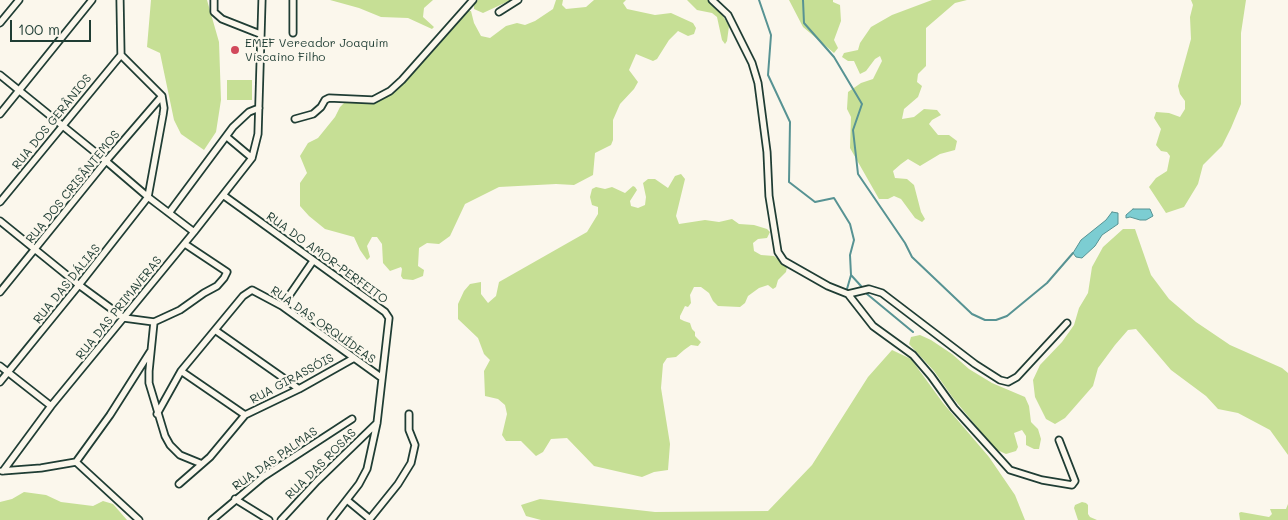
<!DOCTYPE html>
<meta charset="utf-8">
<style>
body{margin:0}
#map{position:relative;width:1288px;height:520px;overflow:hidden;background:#fbf7ec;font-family:Mali,sans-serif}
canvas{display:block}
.scale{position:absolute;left:10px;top:20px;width:81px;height:22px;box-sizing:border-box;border:2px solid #1f3d34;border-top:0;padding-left:6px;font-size:15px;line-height:18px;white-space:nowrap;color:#1f3d34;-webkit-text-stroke:4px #fbf7ec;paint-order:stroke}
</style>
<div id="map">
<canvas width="1288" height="520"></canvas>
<div class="scale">100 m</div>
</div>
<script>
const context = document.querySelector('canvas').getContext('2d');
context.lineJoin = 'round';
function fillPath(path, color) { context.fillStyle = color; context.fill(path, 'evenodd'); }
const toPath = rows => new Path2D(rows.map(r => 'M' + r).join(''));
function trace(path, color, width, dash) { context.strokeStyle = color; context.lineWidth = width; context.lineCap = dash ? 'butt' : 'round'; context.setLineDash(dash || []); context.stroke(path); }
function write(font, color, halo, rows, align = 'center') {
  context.font = font + ' Mali,sans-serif'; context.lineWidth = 4.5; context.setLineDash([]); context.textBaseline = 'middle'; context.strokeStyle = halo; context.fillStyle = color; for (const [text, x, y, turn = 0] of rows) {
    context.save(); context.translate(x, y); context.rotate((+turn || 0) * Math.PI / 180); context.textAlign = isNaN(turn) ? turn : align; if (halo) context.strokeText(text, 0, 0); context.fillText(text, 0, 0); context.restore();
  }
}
fillPath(toPath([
 [151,0,207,0,219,42,221,100,216,132,204,150,181,134,174,120,160,53,147,47],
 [330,0,433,0,424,8,423,17,434,27,432,29,408,18,381,17,359,8],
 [478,0,511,0,483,13,474,9,474,5],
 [556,0,563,0,562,5,566,9,586,7,594,0,626,0,623,3,627,9,655,15,671,13,693,23,696,28,694,34,688,36,678,31,669,40,657,59,653,61,636,54,629,70,638,82,634,89,620,104,613,120,613,140,611,145,595,153,593,175,574,185,556,184,499,187,465,204,450,236,439,244,427,243,419,248,418,266,424,270,423,276,413,280,403,279,401,276,402,269,401,267,390,271,383,263,382,244,377,237,372,237,367,246,370,257,367,260,360,250,354,237,325,229,309,216,300,206,300,183,307,173,300,156,308,143,318,138,335,117,340,107,346,101,373,101,383,98,403,83,467,11,471,11,474,23,481,36,490,38,506,26,517,23,525,25,535,21,553,9],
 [687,0,709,0,721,13,729,26,727,41,725,44,722,40,717,17,712,13,697,10],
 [789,0,833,0,833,2,840,5,841,21,834,40,838,48,834,53,803,27],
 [932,0,967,0,955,3,926,28,926,66,918,74,917,82,922,86,918,97,904,109,902,119,914,117,924,109,937,110,941,115,932,120,929,124,938,135,949,135,957,141,955,150,940,154,920,166,908,159,901,164,893,171,895,178,907,179,914,185,921,212,925,219,922,222,915,218,901,199,894,196,888,199,879,199,850,148,851,117,847,109,848,92,861,83,873,79,882,61,880,56,875,59,866,71,860,74,854,61,848,61,842,57,844,53,858,50,860,43,871,27,892,15],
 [1191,0,1246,0,1241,33,1241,104,1231,128,1222,146,1203,165,1198,184,1184,207,1166,213,1149,187,1156,178,1167,171,1170,156,1167,152,1161,151,1156,145,1161,129,1154,118,1156,112,1169,113,1180,117,1185,109,1185,101,1180,94,1178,86,1191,39,1190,17,1193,5],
 [227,80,252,80,252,100,227,100],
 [681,174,685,179,676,216,679,224,705,220,719,222,732,219,739,224,754,225,767,229,770,232,767,238,758,239,753,243,754,251,761,255,774,256,787,267,786,272,778,280,776,287,773,289,768,285,759,288,748,296,745,303,740,307,718,306,713,301,709,293,701,287,694,287,690,295,691,303,688,307,685,306,680,316,680,319,684,321,690,323,692,329,695,332,695,336,701,342,698,346,691,345,684,350,676,357,667,358,663,364,661,388,670,444,668,470,654,472,642,477,594,466,567,438,551,439,543,452,536,456,521,441,506,441,502,435,507,414,505,405,498,399,485,396,484,371,490,360,484,354,478,338,458,319,458,304,464,291,470,284,481,282,481,294,488,303,496,296,499,282,587,232,598,214,598,207,592,205,590,197,592,189,596,187,605,189,612,187,625,193,633,186,635,187,637,190,630,201,631,206,638,208,645,205,646,197,643,183,648,179,655,179,668,188,675,176],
 [1123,229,1135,229,1151,275,1169,299,1196,322,1230,345,1282,368,1288,373,1288,455,1270,430,1238,413,1218,409,1206,396,1171,370,1136,329,1128,330,1115,345,1098,368,1093,386,1065,418,1055,424,1046,419,1035,397,1033,380,1040,365,1062,342,1074,325,1079,308,1088,293,1092,267,1103,247],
 [920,335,931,340,952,354,969,369,992,383,1025,397,1029,406,1031,422,1038,429,1041,439,1039,449,1034,449,1026,445,1026,436,1022,430,1014,433,1018,447,1016,451,1006,454,995,449,953,398,934,371,909,344,911,337],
 [892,350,911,359,943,403,989,457,1015,495,1025,520,541,520,526,516,521,505,540,499,655,512,768,511,812,465,868,377],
 [24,492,46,495,61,502,93,506,103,501,113,504,127,520,0,520,0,502,12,499],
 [1082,502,1086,503,1088,505,1088,514,1090,517,1097,520,1078,520,1074,508,1075,505],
 [1288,504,1288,520,1240,520,1239,513,1241,512,1269,517,1272,514,1270,509,1286,509]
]), '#c6df95');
const water = toPath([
 [1133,209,1150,209,1153,216,1146,220,1140,220,1130,217,1126,218,1126,215,1133,209],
 [1112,212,1118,213,1118,224,1102,235,1095,246,1082,258,1076,257,1073,253,1081,240,1106,220,1112,212]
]);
fillPath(water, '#7ccdd2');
trace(water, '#579393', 1);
trace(toPath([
 [759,0,771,35,768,75,790,122,789,182,815,202,834,198,850,224,854,240,850,255,851,275,847,289],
 [803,0,804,23,834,57,862,104,853,130,858,174,905,243,912,257,972,314,985,320,996,320,1007,316,1047,283,1073,253],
 [851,275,861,286],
 [867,294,913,332]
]), '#579393', 2);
const minor = toPath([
 [120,0,121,55],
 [214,0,214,12,222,19,260,34],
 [293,0,293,33],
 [712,0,728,15,752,63,758,83,767,152,769,196,778,252,784,261,828,286,848,294,873,326,913,355,931,376,954,408,1010,470,1042,480,1072,485,1075,481,1059,440],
 [499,12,518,0],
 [0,23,19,0],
 [0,75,106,161,148,197,194,232],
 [0,114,92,0],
 [295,119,313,114,321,107,325,100,329,98,373,100,390,91,402,80,473,0],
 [227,137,252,158],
 [223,195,385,312,389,318,377,423,367,469,359,484,331,520],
 [0,202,121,55],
 [169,213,233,127,249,112,259,108],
 [0,221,79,285,124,318,154,322,180,310,204,293,217,286,224,278,227,272,185,244],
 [0,292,106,161,162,96],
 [848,294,869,289,882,293,975,364,1000,380,1008,382,1017,377,1067,323],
 [282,306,313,261],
 [154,322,149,371,149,383,165,436,170,445,180,455,202,464],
 [215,330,299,389],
 [0,366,51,406],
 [181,371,245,415],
 [0,382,79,285,148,197,163,115,164,108,162,96,121,55],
 [157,414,181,371,243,296,252,290,282,306,382,378],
 [76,462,110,415,150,352],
 [2,471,41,468,76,462,139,520],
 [3,471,51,406,194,232,252,158,258,134,262,0],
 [179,484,210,457,245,415,299,389,354,358],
 [235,499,269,520],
 [347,500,370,519],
 [212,520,263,477,352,419],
 [281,520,317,481,377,423],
 [369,520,398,484,411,463,415,445,409,430,409,414]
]);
trace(minor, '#1f3d34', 9);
trace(minor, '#fbf7ec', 5.5);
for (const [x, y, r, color] of [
 [235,50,5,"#d1495b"]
]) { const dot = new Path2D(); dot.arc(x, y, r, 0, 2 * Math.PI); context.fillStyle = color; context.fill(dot); trace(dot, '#fbf7ec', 2); }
write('12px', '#1f3d34', '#fbf7ec', [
 ["EMEF Vereador Joaquim",245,43],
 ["Víscaino Filho",245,57]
], 'left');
write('12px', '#1f3d34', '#fbf7ec', [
 ["RUA DOS GERÂNIOS",52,122,-51],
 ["RUA DOS CRISÂNTEMOS",73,187,-51],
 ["RUA DO AMOR-PERFEITO",327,258,36],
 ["RUA DAS DÁLIAS",67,284,-51],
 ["RUA DAS PRIMAVERAS",119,308,-51],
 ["RUA DAS ORQUÍDEAS",323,325,35],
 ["RUA GIRASSÓIS",292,379,-28],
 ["RUA DAS PALMAS",275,459,-35],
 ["RUA DAS ROSAS",321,464,-45]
]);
</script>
